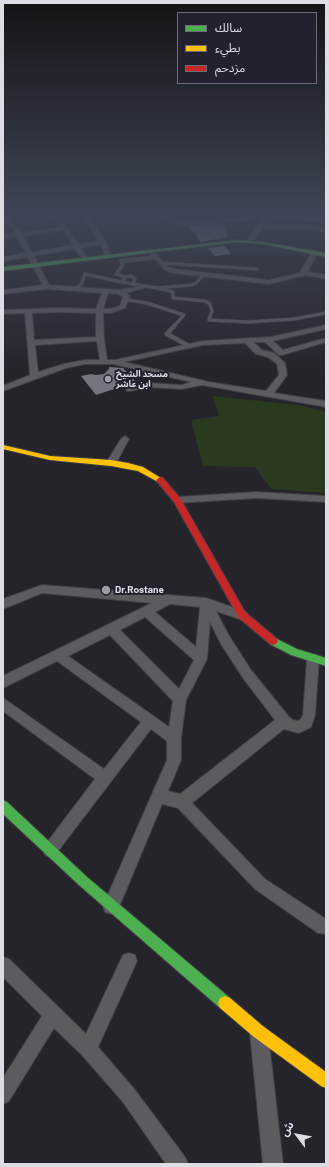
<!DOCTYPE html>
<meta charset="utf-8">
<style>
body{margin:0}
#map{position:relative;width:329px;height:1167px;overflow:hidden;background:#24242a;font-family:Barlow,"Noto Sans Arabic",sans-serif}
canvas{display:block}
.frame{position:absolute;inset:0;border:4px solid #dedde6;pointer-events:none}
.legend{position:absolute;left:177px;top:12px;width:140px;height:72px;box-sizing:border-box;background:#22212d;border:1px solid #6d6c77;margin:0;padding:5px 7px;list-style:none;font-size:12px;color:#dedde6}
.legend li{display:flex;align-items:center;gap:8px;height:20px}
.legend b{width:20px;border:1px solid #6d6c77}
.north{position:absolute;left:277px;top:1115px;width:40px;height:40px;-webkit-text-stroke:3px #22212d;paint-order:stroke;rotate:302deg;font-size:11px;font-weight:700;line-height:16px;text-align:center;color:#dedde6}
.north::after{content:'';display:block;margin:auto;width:14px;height:18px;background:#dedde6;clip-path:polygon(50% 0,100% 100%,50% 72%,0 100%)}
</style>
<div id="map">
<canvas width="329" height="1167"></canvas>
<div class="frame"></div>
<ul class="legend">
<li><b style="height:5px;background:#4caf50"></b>سالك</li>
<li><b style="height:5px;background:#ffc107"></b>بطيء</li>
<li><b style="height:5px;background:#c62828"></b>مزدحم</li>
</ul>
<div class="north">ش</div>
</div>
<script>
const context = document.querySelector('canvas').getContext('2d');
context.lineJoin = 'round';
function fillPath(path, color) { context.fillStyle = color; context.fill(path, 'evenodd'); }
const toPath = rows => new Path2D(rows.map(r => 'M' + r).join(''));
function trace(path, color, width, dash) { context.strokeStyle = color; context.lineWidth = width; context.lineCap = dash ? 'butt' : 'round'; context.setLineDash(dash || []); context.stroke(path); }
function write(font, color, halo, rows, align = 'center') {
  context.font = font + ' Barlow,"Noto Sans Arabic",sans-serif'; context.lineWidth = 4; context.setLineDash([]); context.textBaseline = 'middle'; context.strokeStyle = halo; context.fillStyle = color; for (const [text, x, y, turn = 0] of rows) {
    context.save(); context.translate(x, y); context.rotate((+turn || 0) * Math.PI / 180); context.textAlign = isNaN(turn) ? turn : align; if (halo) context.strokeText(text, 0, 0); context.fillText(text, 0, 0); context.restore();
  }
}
fillPath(toPath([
 [212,396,299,405,326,412,326,493,271,489,255,467,203,466,191,420,219,416]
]), '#293a1f');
fillPath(toPath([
 [225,224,228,237,201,242,189,226],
 [225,246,231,254,215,256,208,248],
 [109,367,123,368,136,382,96,395,81,376,91,374,96,375,104,374,109,369]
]), '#75747f');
const laneFar1 = toPath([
 [122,261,122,266,116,274,126,277,121,282,157,288],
 [161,263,257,269],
 [203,275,196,283,192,285,157,288,173,292,173,298,205,301,210,304,212,311,209,320,247,322,294,319,326,313],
 [126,277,131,276,135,279,133,284],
 [77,288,82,283,85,274,121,282],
 [127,300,147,303,184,315,174,326]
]);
const lane = toPath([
 [175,325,167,334,189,346]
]);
const street = toPath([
 [3,216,8,216,21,233,60,227,53,216,59,216,78,244,99,241,83,216,89,216,106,242,111,257,106,258,101,244,81,248,89,260,86,262,84,261,75,249,34,256,49,285,120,290,147,285,147,287,126,293,130,296,125,308,111,313,103,313,104,339,107,360,115,360,203,341,271,337,326,325,326,329,273,341,283,350,326,338,326,342,282,355,279,355,265,342,253,342,262,350,274,353,285,363,287,375,274,393,326,401,326,407,202,385,182,389,147,387,130,391,127,391,126,389,127,387,147,383,182,385,191,382,113,364,85,364,66,368,3,391,3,386,30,375,25,313,3,314,3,310,60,308,96,309,102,293,47,289,3,294,3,290,43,285,28,257,3,261,3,257,26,253,17,237,3,239,3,235,15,233,3,216],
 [63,230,73,245,32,252,23,236,63,230],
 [108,293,118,294,123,297,120,306,110,309,103,309,108,293],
 [60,312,96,313,96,337,34,340,32,313,60,312],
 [97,341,100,360,85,360,64,364,38,372,35,345,97,341],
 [245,343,256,354,268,357,277,364,279,375,266,391,209,382,124,362,203,345,245,343],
 [159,216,167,216,180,220,208,220,281,216,326,218,326,222,269,219,208,224,179,224,159,216],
 [265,219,268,221,265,224,314,226,326,228,326,232,314,230,263,228,251,242,247,242,246,241,258,225,265,219],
 [152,250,168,267,174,269,269,280,300,273,311,253,314,251,317,253,308,272,326,275,326,279,306,275,269,284,173,273,164,269,155,259,122,263,119,261,122,259,152,256,149,252,152,250],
 [125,436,129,439,116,463,111,466,108,465,106,463,121,439,125,436],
 [257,492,326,496,326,502,257,498,177,503,172,500,177,497,257,492],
 [42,585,206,598,246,612,248,615,246,618,242,620,216,611,229,636,251,670,289,717,293,720,298,721,301,719,303,715,307,659,309,655,313,654,317,655,319,659,315,715,311,727,299,733,284,729,192,803,265,879,326,919,326,934,318,933,255,889,178,808,162,804,117,912,111,914,105,912,103,906,167,760,167,741,151,729,55,855,50,857,45,855,43,850,45,845,95,779,3,711,3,698,104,769,141,722,57,661,3,688,3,676,152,603,42,593,3,609,3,599,42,585],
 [170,604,200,607,196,647,155,612,170,604],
 [145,617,194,660,179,689,120,630,145,617],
 [210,622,221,644,243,678,275,720,180,794,168,791,181,760,181,738,186,700,207,659,210,622],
 [110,635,173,701,169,727,68,656,110,635],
 [129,953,135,955,137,961,98,1047,135,1090,185,1157,188,1164,166,1164,123,1102,82,1055,54,1028,9,1101,3,1104,3,1078,42,1016,3,977,3,957,9,959,86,1034,123,955,129,953],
 [259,1024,265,1027,268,1033,283,1164,263,1164,250,1033,253,1027,259,1024]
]);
const fast = toPath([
 [237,240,263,242,326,253,326,257,263,244,237,242,3,271,3,267,237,240],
 [273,637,297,649,326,658,326,666,291,655,270,644,268,641,270,638,273,637],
 [3,800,7,802,87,877,230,998,232,1003,230,1008,225,1010,220,1008,79,885,3,814,3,800]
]);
const slow = toPath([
 [3,445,50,456,111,460,128,463,143,467,164,480,160,483,138,471,111,466,50,460,3,449,3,445],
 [225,996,230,998,264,1027,326,1072,326,1088,321,1086,254,1037,220,1008,218,1003,220,998,225,996]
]);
const jam = toPath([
 [160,477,163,478,180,498,245,612,276,638,278,641,276,644,273,645,270,644,239,618,174,502,156,480,160,477]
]);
trace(laneFar1, '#403f44', 4);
trace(lane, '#403f44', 5.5);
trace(street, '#403f44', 2);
trace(fast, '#403f44', 2);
trace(slow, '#403f44', 2);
trace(jam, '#403f44', 2);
trace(laneFar1, '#5b5b60', 3);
trace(lane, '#5b5b60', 4);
fillPath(street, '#5b5b60');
fillPath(fast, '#4caf50');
fillPath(slow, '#ffc107');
fillPath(jam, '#c62828');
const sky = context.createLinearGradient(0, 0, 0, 379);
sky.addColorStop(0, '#141417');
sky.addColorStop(0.57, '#3f4555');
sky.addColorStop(1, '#3f455500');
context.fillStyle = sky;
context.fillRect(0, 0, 329, 379);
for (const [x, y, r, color] of [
 [108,379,4,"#9d9ca4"],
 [106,590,5,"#9d9ca4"]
]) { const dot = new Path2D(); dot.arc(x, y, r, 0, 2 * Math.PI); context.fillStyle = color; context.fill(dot); trace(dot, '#22212d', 1.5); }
write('bold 9px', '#dedde6', '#22212d', [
 ["مسجد الشيخ",116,374],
 ["ابن عاشر",116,384]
], 'left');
write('bold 10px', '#dedde6', '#22212d', [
 ["Dr.Rostane",115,590]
], 'left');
</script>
